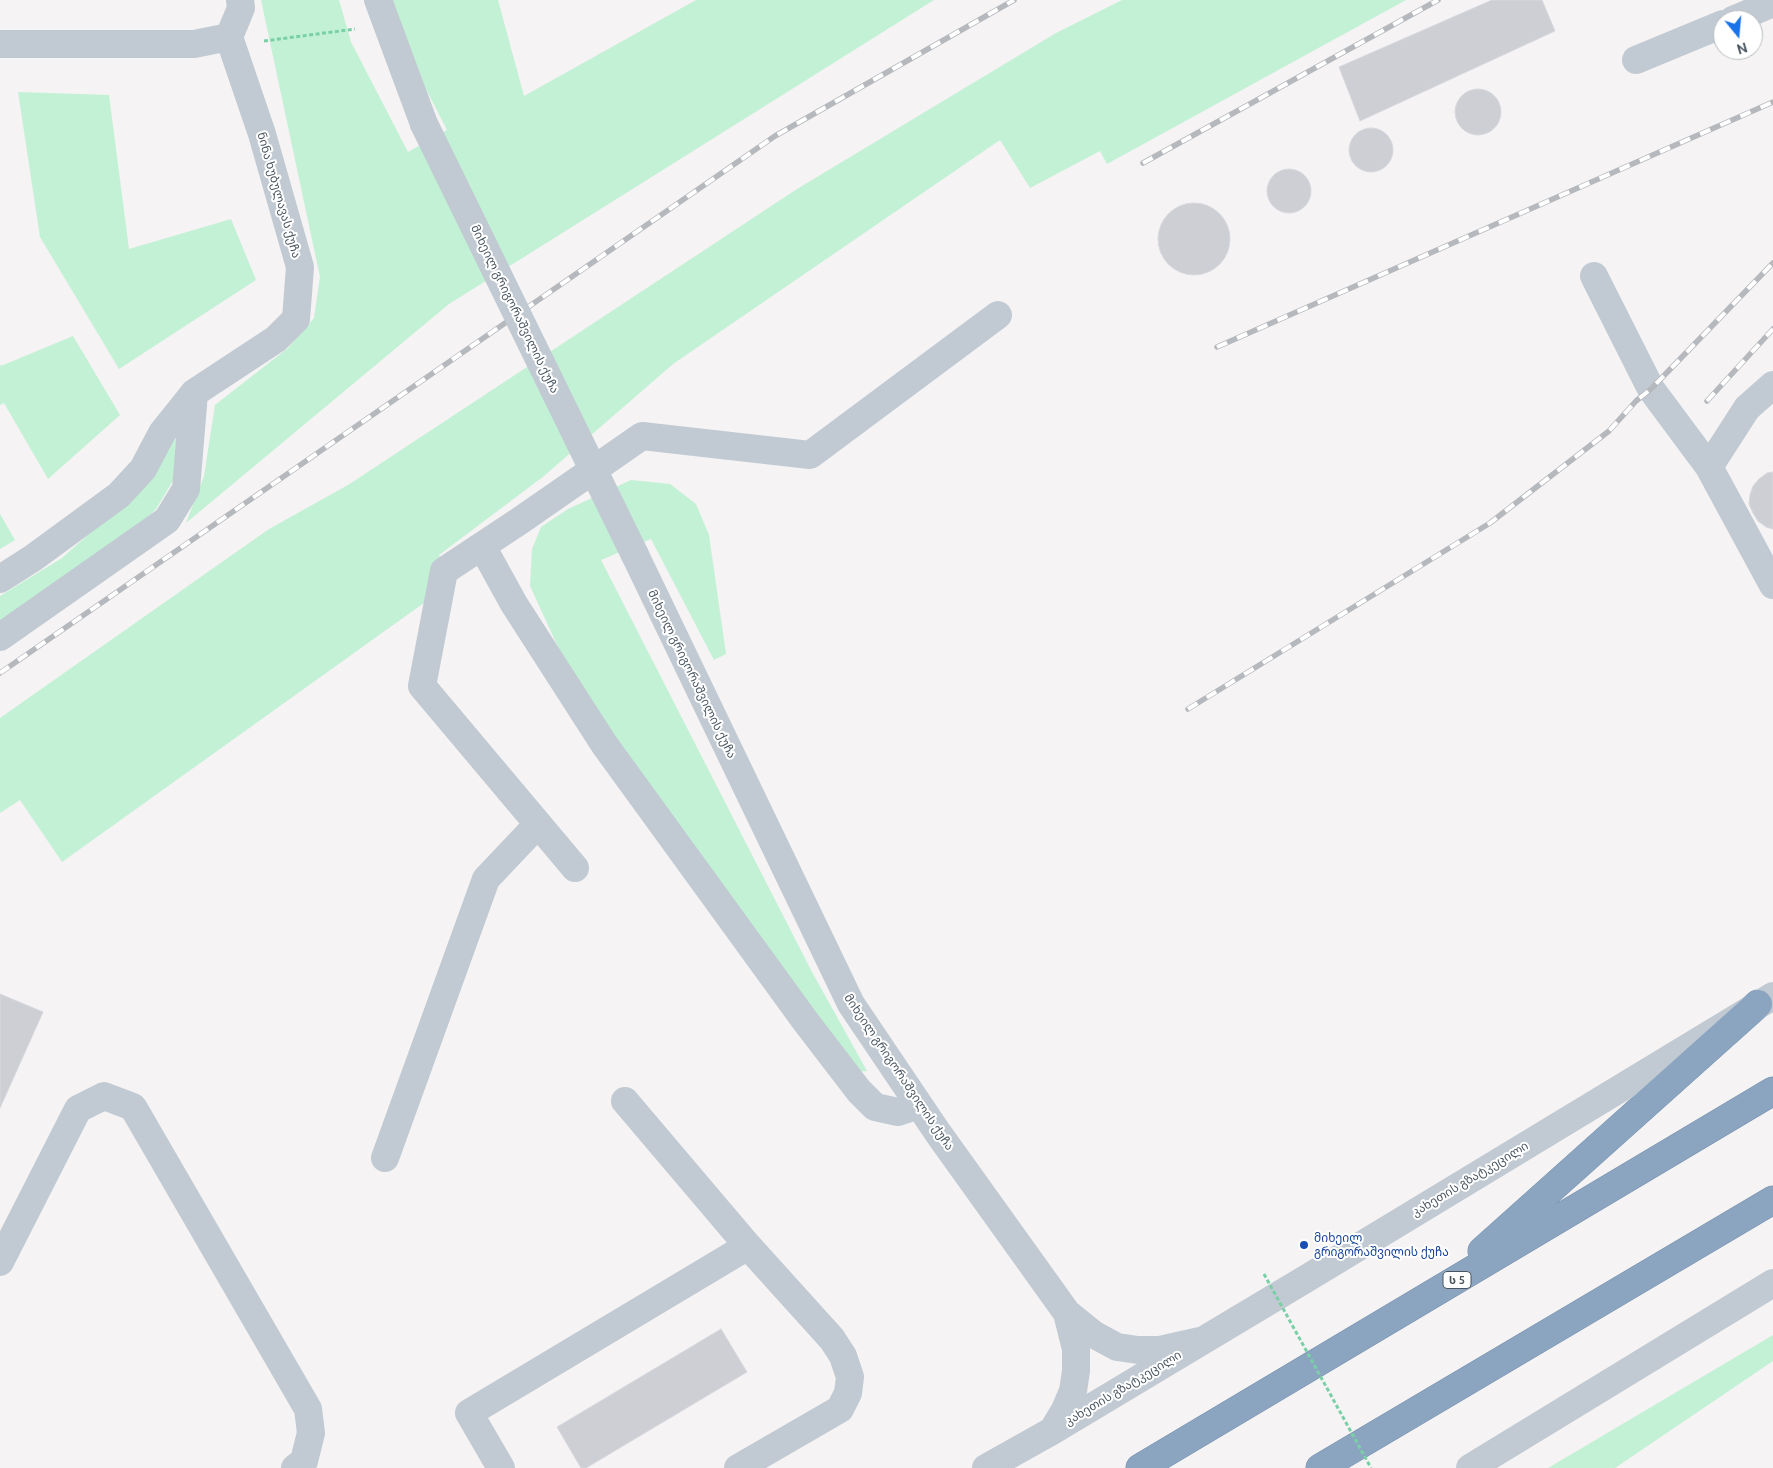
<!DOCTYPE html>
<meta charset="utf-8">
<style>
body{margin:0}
#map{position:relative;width:1773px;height:1468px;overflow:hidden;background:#f5f3f3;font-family:Ubuntu,sans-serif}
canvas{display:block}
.north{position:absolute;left:1713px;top:10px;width:50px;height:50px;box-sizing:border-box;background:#fff;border:1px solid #b7bbc0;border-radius:50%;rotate:163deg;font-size:14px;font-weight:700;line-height:20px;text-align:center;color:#4a5661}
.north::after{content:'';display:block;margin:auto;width:18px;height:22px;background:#1a73e8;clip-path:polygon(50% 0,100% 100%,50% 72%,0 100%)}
</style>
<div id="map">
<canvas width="1773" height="1468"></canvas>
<div class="north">N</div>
</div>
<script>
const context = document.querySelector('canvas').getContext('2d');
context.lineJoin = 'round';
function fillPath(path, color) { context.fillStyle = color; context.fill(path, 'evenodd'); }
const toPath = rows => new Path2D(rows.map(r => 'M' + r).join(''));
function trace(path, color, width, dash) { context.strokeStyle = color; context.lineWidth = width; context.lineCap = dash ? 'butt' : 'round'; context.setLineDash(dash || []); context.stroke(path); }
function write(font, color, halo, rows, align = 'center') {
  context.font = font + ' Ubuntu,"Noto Sans Georgian",sans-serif'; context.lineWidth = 4; context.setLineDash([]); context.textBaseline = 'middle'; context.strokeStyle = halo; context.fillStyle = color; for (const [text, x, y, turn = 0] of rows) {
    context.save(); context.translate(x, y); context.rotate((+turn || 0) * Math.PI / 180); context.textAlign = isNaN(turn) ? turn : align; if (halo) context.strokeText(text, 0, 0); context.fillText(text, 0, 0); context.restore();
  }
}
fillPath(toPath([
 [261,0,339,0,351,42,408,152,447,130,414,66,391,0,498,0,524,96,696,0,934,0,449,304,186,523,204,476,215,405,288,348,314,318,320,277],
 [1122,0,1406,0,1107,164,1100,151,1030,188,1000,140,673,364,544,476,439,555,456,580,62,862,20,800,0,813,0,718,269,529,348,485,797,189,1056,33],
 [18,92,109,95,129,249,231,219,256,280,119,369,40,237],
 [73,336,120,415,48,479,4,403,0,405,0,364,1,366],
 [178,437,177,474,156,509,139,526,0,623,0,596,62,558,127,500,164,449],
 [631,480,670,484,696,504,709,535,726,654,714,660,651,539,601,560,812,972,867,1071,856,1072,604,723,558,647,530,586,532,549,541,527,568,509],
 [0,514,15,540,0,549],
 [1773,1335,1773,1361,1615,1468,1548,1468]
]), '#c3f1d5');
const building = toPath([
 [1492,0,1542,0,1555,31,1360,121,1339,67,1492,0],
 '1455 112a23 23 0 1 1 46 0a23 23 0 1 1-46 0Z',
 '1349 150a22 22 0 1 1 44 0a22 22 0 1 1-44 0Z',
 '1267 191a22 22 0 1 1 44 0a22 22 0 1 1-44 0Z',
 '1158 239a36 36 0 1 1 72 0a36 36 0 1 1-72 0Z',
 [1773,472,1773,529,1766,527,1758,521,1753,513,1749,504,1750,495,1753,486,1759,479,1767,473,1773,472],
 [0,994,43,1012,0,1108,0,994],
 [721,1329,747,1372,586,1468,581,1468,557,1427,721,1329]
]);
fillPath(building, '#cdcfd5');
trace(building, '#d7d9de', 1);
const highway = toPath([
 [1482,1251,1758,1004],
 [1140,1468,1773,1091],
 [1320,1468,1773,1200]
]);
trace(highway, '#7690ad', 29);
trace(toPath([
 [264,41,355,29]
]), '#7ad0a6', 3, [4, 2.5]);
trace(toPath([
 [378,0,424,124],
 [1733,20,1773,3],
 [0,44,194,44,229,37,241,8,240,0],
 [1636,60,1723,24],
 [1594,276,1651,389,1709,467,1773,585],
 [1709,467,1747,408,1773,385],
 [482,546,514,604,604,744,806,1022,859,1091,875,1107,898,1112,919,1105],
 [635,555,851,1004,938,1133,1067,1313,1093,1334,1117,1347,1138,1350,1160,1350,1200,1341],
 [0,579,33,558,119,495,143,469,162,433,194,393,276,339,296,319,300,267,262,134,229,37],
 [0,637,167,520,186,489,194,393],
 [575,868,422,686,444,571,521,520,642,436,810,455,998,315],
 [385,1158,486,879,538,824],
 [0,1262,78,1109,104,1096,133,1107,308,1409,311,1433,304,1461,295,1468],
 [1053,1430,1065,1410,1073,1391,1076,1371,1076,1349,1067,1313],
 [501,1468,469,1413,748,1246,625,1101],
 [738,1468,840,1409,848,1393,850,1377,843,1356,832,1339,748,1246],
 [986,1468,1052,1431,1309,1277,1773,996],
 [1470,1468,1773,1283]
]), '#c1cad2', 28);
trace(highway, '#8ba5c1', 28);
const rail = toPath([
 [1143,163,1438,0],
 [1217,347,1773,102],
 [1707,401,1773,329],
 [0,673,775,136,1014,0],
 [1188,709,1490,523,1609,431,1636,401,1651,389,1773,263]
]);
trace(rail, '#b5b8bd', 5.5);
trace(rail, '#fff', 4, [11]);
trace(toPath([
 [1264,1274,1371,1468]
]), '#7ad0a6', 3, [4, 2.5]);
trace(toPath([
 [424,124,635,555]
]), '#c1cad2', 28);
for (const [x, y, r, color] of [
 [1304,1245,5,"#1a4fb4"]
]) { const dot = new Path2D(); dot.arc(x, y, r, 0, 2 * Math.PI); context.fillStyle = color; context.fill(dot); trace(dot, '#fff', 2); }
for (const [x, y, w] of [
 [1457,1280,28]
]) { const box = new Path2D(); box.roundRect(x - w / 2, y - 8.5, w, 17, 4); context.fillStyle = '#fff'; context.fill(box); trace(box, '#4a5661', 1); }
write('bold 11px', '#4a5661', null, [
 ["ს 5",1457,1280]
]);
write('12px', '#4a5661', '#fff', [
 ["ნინა ხუბულავას ქუჩა",279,195,74],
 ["მიხეილ გრიგორაშვილის ქუჩა",515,309,64],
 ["მიხეილ გრიგორაშვილის ქუჩა",692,674,64],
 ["მიხეილ გრიგორაშვილის ქუჩა",899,1072,56],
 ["კახეთის გზატკეცილი",1470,1179,-31],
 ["კახეთის გზატკეცილი",1123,1388,-31]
]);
write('12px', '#164399', '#fff', [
 ["მიხეილ",1314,1238],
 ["გრიგორაშვილის ქუჩა",1314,1252]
], 'left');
</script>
